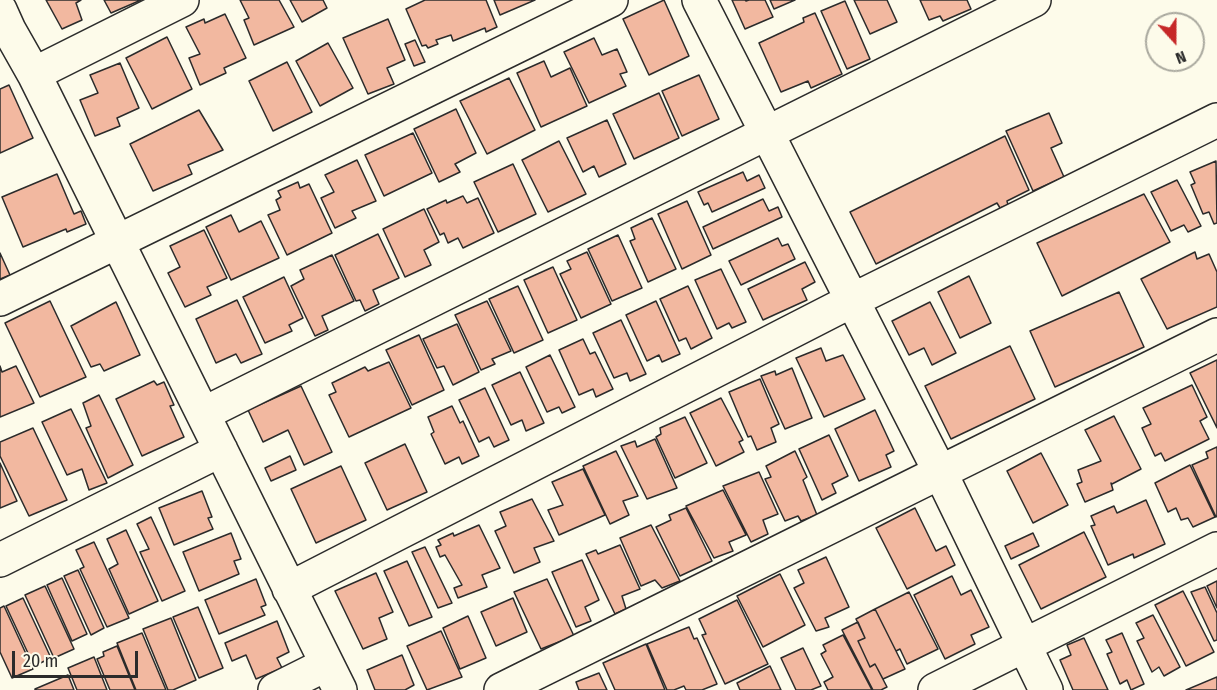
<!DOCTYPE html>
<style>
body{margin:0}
#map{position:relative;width:1217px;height:690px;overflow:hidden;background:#fdfbea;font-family:"Fira Sans Condensed",sans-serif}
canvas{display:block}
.north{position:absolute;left:1145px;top:12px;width:60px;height:60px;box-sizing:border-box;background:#fdfbea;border:2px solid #a9a89e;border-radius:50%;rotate:159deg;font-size:16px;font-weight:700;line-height:24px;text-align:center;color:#2b2b2b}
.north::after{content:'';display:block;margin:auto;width:21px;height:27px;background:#c62828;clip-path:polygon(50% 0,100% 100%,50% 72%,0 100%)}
.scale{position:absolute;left:12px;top:651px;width:126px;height:27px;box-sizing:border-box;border:3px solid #2b2b2b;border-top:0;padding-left:8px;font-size:18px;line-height:21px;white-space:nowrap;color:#2b2b2b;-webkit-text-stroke:4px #fdfbea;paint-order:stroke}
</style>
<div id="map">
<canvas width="1217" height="690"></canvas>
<div class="north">N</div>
<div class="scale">20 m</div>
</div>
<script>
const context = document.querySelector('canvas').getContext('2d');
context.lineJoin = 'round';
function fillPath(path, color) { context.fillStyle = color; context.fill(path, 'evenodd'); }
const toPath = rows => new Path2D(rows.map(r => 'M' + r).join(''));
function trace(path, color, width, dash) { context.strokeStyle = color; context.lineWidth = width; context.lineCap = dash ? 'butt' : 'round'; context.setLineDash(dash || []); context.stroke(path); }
const building = toPath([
 [46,0,81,0,76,3,82,20,62,29,46,0],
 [104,0,141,0,111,13,104,0],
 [240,0,279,0,294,27,254,45,244,20,249,18,240,0],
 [290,0,323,0,327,8,302,22,290,0],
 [425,0,486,0,497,27,486,32,485,28,453,41,451,35,436,40,438,44,428,48,426,45,422,46,406,9,425,0],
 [494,0,535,0,500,15,494,0],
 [664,0,689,56,649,75,623,19,664,0],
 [732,0,745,0,746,1,749,0,765,0,773,17,745,29,732,0],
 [770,0,795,0,774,9,770,0],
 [854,0,887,0,897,22,870,34,854,0],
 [920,0,967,0,971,9,943,21,940,16,929,20,920,0],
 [845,1,870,59,847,69,821,11,845,1],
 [815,13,842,74,811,88,808,81,781,92,759,43,804,22,803,18,815,13],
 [225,14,246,58,224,68,226,73,200,85,189,58,200,54,186,27,204,19,205,23,225,14],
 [388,19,405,60,387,68,394,84,368,94,343,38,388,19],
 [167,37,192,89,152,109,126,58,167,37],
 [594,38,602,55,617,49,627,72,620,74,626,86,589,103,564,52,594,38],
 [415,40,425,62,414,66,405,44,415,40],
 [328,43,353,88,320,106,296,61,328,43],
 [544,61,551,77,570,68,587,106,541,127,517,73,544,61],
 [287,62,312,112,273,131,249,81,287,62],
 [120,63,139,108,117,118,120,126,95,136,80,100,98,93,90,75,120,63],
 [699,75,719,119,682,136,662,91,699,75],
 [509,78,535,130,487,154,460,101,509,78],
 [9,85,33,138,0,153,0,89,9,85],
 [659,93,679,138,634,159,613,114,659,93],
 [456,109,476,153,455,164,460,172,439,182,414,129,456,109],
 [199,110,223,150,188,165,192,174,153,191,130,144,199,110],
 [1049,113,1062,143,1051,148,1064,177,1033,191,1006,131,1049,113],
 [607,120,626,164,599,177,594,166,583,172,567,138,607,120],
 [413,133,432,173,384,196,365,155,413,133],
 [1005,136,1029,190,1007,201,1008,205,1000,208,997,203,876,264,850,212,1005,136],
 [559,141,586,194,548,212,522,160,559,141],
 [357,160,376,201,352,211,356,218,335,228,321,198,334,192,325,175,357,160],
 [1216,161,1217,223,1214,224,1209,212,1203,214,1191,185,1195,183,1190,172,1216,161],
 [513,164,536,214,498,232,474,182,513,164],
 [743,172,747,181,759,175,765,188,712,212,708,203,704,205,698,192,743,172],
 [57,174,74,214,81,211,86,224,67,232,66,229,23,247,2,197,57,174],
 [1177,180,1201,226,1188,232,1184,225,1171,231,1151,192,1177,180],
 [298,182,300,188,309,184,332,233,287,255,268,215,280,210,276,200,281,197,278,191,298,182],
 [1144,194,1170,242,1062,296,1037,243,1144,194],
 [463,196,467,203,478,198,494,233,463,248,458,238,448,243,444,233,440,235,427,209,446,200,447,203,463,196],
 [763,199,769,211,778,207,782,217,713,249,703,227,763,199],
 [687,201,711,255,682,269,658,214,687,201],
 [424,209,439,242,424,250,431,265,405,277,383,229,424,209],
 [231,215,239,232,261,221,279,258,231,280,206,227,231,215],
 [652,218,676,269,648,282,630,241,635,239,631,228,652,218],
 [204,230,227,278,207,287,211,295,185,307,168,273,180,267,170,246,204,230],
 [378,234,399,278,373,290,379,304,365,311,360,300,356,301,335,255,378,234],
 [618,235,642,288,612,301,588,249,618,235],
 [778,238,782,246,788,244,795,259,741,285,729,261,778,238],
 [587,252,611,304,581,318,560,274,571,269,567,261,587,252],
 [1195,252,1197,259,1209,254,1217,272,1217,307,1167,329,1141,279,1195,252],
 [0,253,10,275,0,279,0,253],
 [332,255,354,301,322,316,328,330,315,336,291,286,304,279,300,270,332,255],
 [805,262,815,282,802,289,807,300,763,320,748,289,805,262],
 [553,267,577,320,548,333,524,280,553,267],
 [721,269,746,322,732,328,729,323,717,329,695,280,721,269],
 [969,276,991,323,960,338,938,292,969,276],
 [284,277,303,318,289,325,292,331,265,343,243,297,284,277],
 [518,286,543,340,514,353,489,299,518,286],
 [688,286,712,338,691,349,686,338,679,341,660,299,688,286],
 [1119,292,1144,347,1055,387,1030,331,1119,292],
 [237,300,262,354,241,363,236,354,216,363,196,319,237,300],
 [50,301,86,377,40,397,5,323,50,301],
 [487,301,511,351,492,359,495,364,481,370,455,315,487,301],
 [656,301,680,354,662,362,659,355,647,361,626,315,656,301],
 [116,302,140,355,104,371,100,364,91,367,71,326,116,302],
 [930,302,956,353,932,365,924,348,909,355,892,321,930,302],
 [621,320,646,374,630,381,627,373,614,378,593,333,621,320],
 [457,324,479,372,453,385,444,366,437,368,423,339,457,324],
 [419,335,444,390,412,405,386,350,419,335],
 [583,339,590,354,595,352,613,389,596,397,593,389,579,395,559,350,583,339],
 [1010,346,1035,399,951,439,925,386,1010,346],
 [821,348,826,361,843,355,865,399,824,417,796,358,821,348],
 [550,355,575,407,562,413,559,407,547,412,526,367,550,355],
 [1217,360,1217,428,1190,373,1217,360],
 [389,362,411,408,349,437,329,395,336,392,332,383,365,367,368,371,389,362],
 [0,366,2,372,16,366,34,403,0,417,0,366],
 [792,368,812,418,785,429,761,376,775,371,776,375,792,368],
 [520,372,544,423,526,431,522,420,511,425,492,385,520,372],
 [760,379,779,424,771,428,776,442,757,450,751,436,748,437,729,392,760,379],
 [154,381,157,385,164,382,174,405,170,406,184,437,142,456,116,399,154,381],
 [1192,385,1207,417,1200,421,1209,439,1165,461,1161,453,1155,456,1142,428,1151,424,1143,408,1192,385],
 [301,386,332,452,304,465,288,430,263,442,248,410,301,386],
 [485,388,509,440,494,447,489,437,479,442,459,400,485,388],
 [99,395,133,465,108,478,86,428,91,426,83,403,99,395],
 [721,398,743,440,739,442,744,452,716,466,690,413,721,398],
 [452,406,460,423,463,421,479,456,462,464,459,457,445,464,431,434,434,432,428,417,452,406],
 [71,409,107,483,89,490,82,469,67,475,42,422,71,409],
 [875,410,894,451,886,455,891,467,859,481,835,429,875,410],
 [1114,416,1141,469,1112,484,1111,483,1113,490,1085,502,1077,484,1082,482,1078,470,1101,461,1085,430,1114,416],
 [685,417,707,463,675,478,656,437,661,434,660,428,685,417],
 [33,428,67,500,29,516,0,456,0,442,33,428],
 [829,435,848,476,832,484,836,493,822,500,799,449,829,435],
 [655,439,677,488,647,499,621,446,635,441,637,447,655,439],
 [405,444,427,492,387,510,365,463,405,444],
 [1217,447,1217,516,1216,517,1192,465,1208,458,1206,452,1217,447],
 [616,451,638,496,623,501,629,515,610,524,583,466,616,451],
 [795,451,807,477,803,480,817,515,801,521,798,516,785,521,765,479,771,477,766,466,795,451],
 [1041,453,1068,505,1033,523,1007,471,1041,453],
 [290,456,296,470,271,481,265,468,290,456],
 [0,463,17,501,0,508,0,463],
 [1190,465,1215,517,1193,527,1188,518,1181,520,1176,508,1168,512,1155,483,1190,465],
 [341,466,366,520,316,543,291,489,341,466],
 [583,469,605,515,559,535,548,510,563,505,552,482,583,469],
 [759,472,778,514,763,520,768,534,751,542,723,486,759,472],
 [723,490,746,535,729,542,733,551,714,558,686,506,723,490],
 [202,491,212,517,208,518,213,529,174,545,159,508,202,491],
 [532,499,554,541,534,548,540,562,514,573,495,531,506,526,500,512,532,499],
 [1146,500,1165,544,1134,558,1133,554,1108,565,1091,526,1095,525,1091,516,1114,506,1117,513,1146,500],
 [686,508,712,561,680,576,656,527,671,520,669,515,686,508],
 [915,508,936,551,946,546,955,565,907,589,876,528,915,508],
 [151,517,185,591,162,601,140,552,149,549,137,524,151,517],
 [479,525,500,568,482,575,487,587,458,598,454,588,462,585,445,555,440,557,436,547,441,545,438,540,453,533,454,536,479,525],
 [651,525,680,581,662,588,655,580,641,586,620,538,651,525],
 [126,530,158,601,129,614,109,569,118,564,107,539,126,530],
 [1084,532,1106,577,1041,609,1019,565,1084,532],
 [231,533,241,559,234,561,239,574,199,591,183,552,231,533],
 [1033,533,1039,546,1011,559,1005,546,1033,533],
 [94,542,129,618,107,627,80,569,84,567,76,550,94,542],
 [620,545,640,589,622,596,626,609,615,614,586,554,596,550,598,554,620,545],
 [425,547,452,603,438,608,412,552,425,547],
 [826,557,849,607,825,618,829,627,816,631,794,588,804,583,798,570,826,557],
 [582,560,599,600,585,607,591,621,576,627,552,572,582,560],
 [407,561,432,617,409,626,384,571,407,561],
 [78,570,104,628,91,635,64,576,78,570],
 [376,573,393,612,379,618,387,639,363,649,335,591,376,573],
 [780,574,805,625,763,647,737,596,780,574],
 [952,576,961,595,971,590,989,627,971,635,975,644,945,659,914,595,952,576],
 [62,578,87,634,72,641,47,585,62,578],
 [256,579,266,605,261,607,265,615,219,634,205,600,256,579],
 [547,579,574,636,541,649,514,592,547,579],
 [1217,581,1217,608,1207,586,1217,581],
 [45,586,74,649,54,658,25,595,45,586],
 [1205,587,1217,613,1217,640,1214,641,1191,592,1205,587],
 [1183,591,1214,652,1186,666,1155,605,1183,591],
 [909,592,938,649,907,664,900,649,896,651,875,609,909,592],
 [23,598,51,658,34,666,6,606,23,598],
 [513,598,527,632,496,646,481,612,513,598],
 [737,600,768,664,725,684,702,635,706,634,699,619,737,600],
 [4,606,33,669,12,678,0,652,0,608,4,606],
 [198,607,223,668,199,678,173,617,198,607],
 [875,609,905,669,883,679,875,664,870,667,858,641,865,638,856,619,875,609],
 [1153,615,1180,667,1164,676,1159,667,1152,672,1137,641,1144,638,1136,623,1153,615],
 [468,616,486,658,460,669,443,628,468,616],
 [171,618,196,680,173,690,168,690,143,629,171,618],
 [277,621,289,652,277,658,282,668,256,679,246,655,232,661,225,643,277,621],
 [858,622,865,638,858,641,870,667,875,664,887,687,881,690,873,690,842,630,858,622],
 [689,627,694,639,697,638,717,684,702,690,686,690,684,686,674,690,667,690,647,644,689,627],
 [441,631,462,677,427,690,407,646,441,631],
 [142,633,166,690,136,690,117,643,142,633],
 [1122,633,1144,684,1131,690,1127,680,1120,684,1107,654,1112,652,1106,640,1122,633],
 [843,635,872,690,828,690,824,682,833,677,821,654,826,651,823,645,843,635],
 [1084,638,1108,690,1073,690,1060,660,1071,655,1067,645,1084,638],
 [646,644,665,690,615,690,603,663,646,644],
 [117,646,135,690,110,690,97,659,104,656,103,652,117,646],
 [803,648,821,686,811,690,796,690,781,658,803,648],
 [402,655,414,685,405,690,375,690,367,670,402,655],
 [94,657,107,690,77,690,68,668,94,657],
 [770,666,781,690,740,690,737,683,770,666],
 [599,673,607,690,579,690,576,682,599,673],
 [68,675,74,690,35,690,35,689,68,675],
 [1217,677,1217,690,1186,690,1217,677]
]);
fillPath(building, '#f2b8a0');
trace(building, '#2b2b2b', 1.5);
const street = toPath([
 [699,0,940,472,1046,690],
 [0,10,9,30,34,74,340,690],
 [34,74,182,0],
 [0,299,611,0],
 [203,414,1034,0],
 [0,560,221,450],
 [289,589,853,300,1217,120],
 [275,690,327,664],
 [501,690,1217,335],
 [935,690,1217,549]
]);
trace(street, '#2b2b2b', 36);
trace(street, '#fdfbea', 33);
</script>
